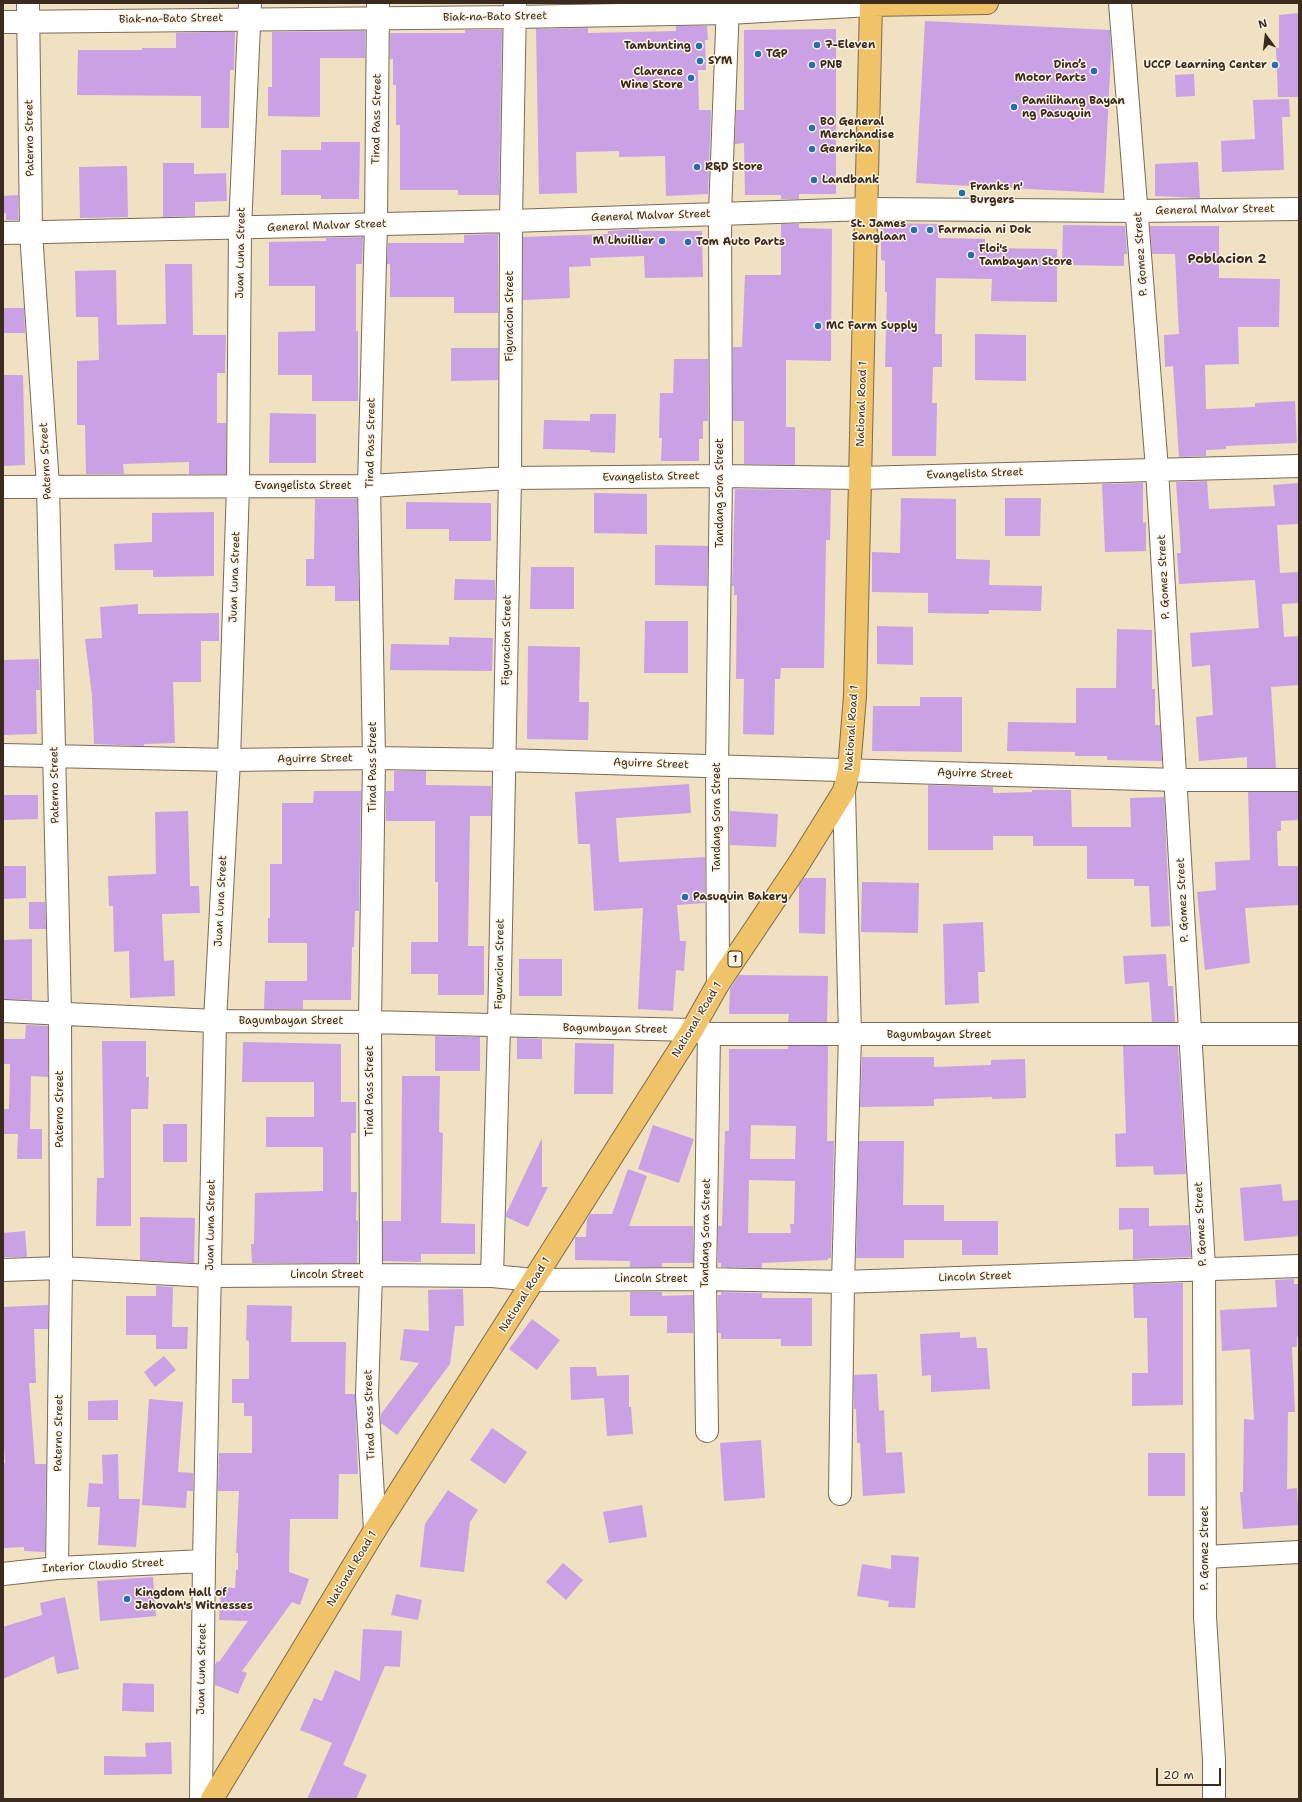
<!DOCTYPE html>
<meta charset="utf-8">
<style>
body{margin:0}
#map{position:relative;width:1302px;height:1802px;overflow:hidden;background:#efe1c1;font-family:"Shantell Sans",sans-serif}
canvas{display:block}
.frame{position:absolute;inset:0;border:4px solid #3b2a1e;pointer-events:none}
.north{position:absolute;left:1246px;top:16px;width:40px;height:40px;-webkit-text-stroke:3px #fcf5e5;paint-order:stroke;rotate:345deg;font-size:11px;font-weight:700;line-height:16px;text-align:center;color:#3b2a1e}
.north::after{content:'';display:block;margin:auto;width:14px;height:18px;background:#3b2a1e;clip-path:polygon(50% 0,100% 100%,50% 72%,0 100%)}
.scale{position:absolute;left:1156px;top:1768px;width:65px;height:18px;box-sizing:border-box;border:2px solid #3b2a1e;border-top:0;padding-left:5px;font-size:12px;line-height:14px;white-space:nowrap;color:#3b2a1e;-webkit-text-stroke:3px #fcf5e5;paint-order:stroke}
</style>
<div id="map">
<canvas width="1302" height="1802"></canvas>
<div class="frame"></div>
<div class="north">N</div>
<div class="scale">20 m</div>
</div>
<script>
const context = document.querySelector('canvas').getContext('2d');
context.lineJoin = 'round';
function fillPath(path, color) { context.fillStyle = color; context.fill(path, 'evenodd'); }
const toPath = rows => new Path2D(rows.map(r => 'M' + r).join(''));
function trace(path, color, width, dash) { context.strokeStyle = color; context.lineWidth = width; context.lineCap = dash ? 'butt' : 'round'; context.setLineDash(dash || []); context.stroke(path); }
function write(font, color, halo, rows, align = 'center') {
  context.font = font + ' "Shantell Sans",sans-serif'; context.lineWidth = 3; context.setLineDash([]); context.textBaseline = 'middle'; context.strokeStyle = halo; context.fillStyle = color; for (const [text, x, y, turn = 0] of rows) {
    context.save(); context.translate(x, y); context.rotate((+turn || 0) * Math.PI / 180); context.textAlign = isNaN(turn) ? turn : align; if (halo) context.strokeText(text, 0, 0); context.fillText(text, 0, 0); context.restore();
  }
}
fillPath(toPath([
 [1299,13,1299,97,1278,97,1276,48,1279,48,1279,15],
 [925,21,1110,30,1111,53,1104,193,916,183],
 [676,26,707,26,708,40,705,40,706,70,698,70,699,110,711,110,708,194,666,196,665,156,619,157,619,151,576,152,577,193,539,194,536,29,588,28,588,33,676,31],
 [836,29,836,194,799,194,799,199,781,199,781,195,745,195,744,143,735,144,736,110,744,110,744,30],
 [465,30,502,30,499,195,458,195,458,190,400,190,400,125,396,125,396,85,393,85,393,59,390,59,390,33,465,33],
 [365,31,365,58,320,58,320,117,268,116,268,87,272,87,272,32],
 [211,32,235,32,234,70,230,70,229,128,201,128,201,96,77,95,78,50,142,50,142,48,176,48,176,33],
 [1194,74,1195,96,1176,97,1175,75],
 [1289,99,1290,117,1282,117,1284,170,1222,172,1221,141,1255,139,1253,100],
 [321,142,360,142,359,199,321,199,321,195,281,195,281,150,321,150],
 [1198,162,1200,198,1155,196,1155,164],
 [163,163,194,163,194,174,226,173,227,201,195,202,195,216,163,217],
 [127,166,128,217,80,218,79,167],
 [18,195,18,220,6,220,6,213,3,213,3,196],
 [881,223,938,224,938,238,985,239,985,248,1057,249,1057,302,991,301,992,279,936,278,935,334,942,334,942,367,933,367,932,403,937,403,936,456,892,456,892,367,885,367,887,292,885,292,885,261,881,260],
 [781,224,799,224,799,228,832,229,831,361,786,360,786,427,795,427,795,465,744,464,744,421,733,421,733,347,742,347,745,275,781,275],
 [1063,225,1125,226,1127,254,1124,254,1124,266,1062,265],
 [1150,226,1219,226,1219,278,1280,279,1279,327,1238,327,1239,364,1205,365,1206,409,1255,407,1255,403,1295,401,1297,443,1226,446,1226,449,1206,450,1206,456,1179,457,1173,366,1165,367,1164,335,1179,334,1175,254,1152,254],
 [639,229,639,231,702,231,703,277,645,278,644,256,590,258,591,266,569,267,570,298,523,300,523,237,608,234,608,231],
 [498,234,498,313,454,313,454,297,390,297,390,264,387,264,388,243,464,243,464,235],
 [363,237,362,264,356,264,356,331,358,331,358,401,312,401,312,375,278,375,278,332,315,331,315,286,269,286,269,242,326,241,326,238],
 [165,264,192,264,193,335,226,335,225,373,217,373,217,423,226,423,226,474,189,474,189,462,123,464,124,474,86,474,85,425,77,425,77,361,99,360,98,317,76,317,75,271,116,270,117,325,166,324],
 [3,308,24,308,25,333,3,333],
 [975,334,1026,335,1026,381,975,380],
 [451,348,498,348,498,380,451,381],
 [674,359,708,359,708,421,703,421,703,439,699,439,699,461,661,461,662,438,659,438,660,393,673,393],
 [3,375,23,375,25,465,3,466],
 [270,413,316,414,316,463,269,463],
 [590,414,616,414,615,453,590,452,590,450,543,449,544,420,590,421],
 [1207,481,1209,509,1275,506,1273,485,1299,483,1299,524,1277,525,1280,573,1299,572,1299,603,1282,604,1284,637,1299,636,1299,685,1271,687,1276,768,1247,768,1247,757,1199,761,1196,717,1213,715,1210,665,1192,667,1190,633,1259,628,1255,580,1179,584,1177,553,1181,553,1176,482],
 [1143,483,1143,523,1146,522,1146,551,1105,552,1102,484],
 [735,489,831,490,830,540,826,540,824,668,781,668,780,679,775,679,774,735,743,734,744,679,736,679,737,595,734,595,734,586,732,586],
 [594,493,647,494,647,534,594,533],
 [901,498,956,499,956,559,990,560,989,585,1042,586,1041,611,989,610,989,614,928,613,928,593,872,592,872,552,900,553],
 [1005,498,1041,498,1040,536,1005,536],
 [315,499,357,499,359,601,335,601,335,586,306,586,306,559,314,559],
 [406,502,491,503,491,541,449,541,449,529,406,529],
 [214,512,214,576,153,577,153,570,115,570,114,544,152,542,152,513],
 [655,545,708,546,707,586,655,585],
 [531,567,574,567,574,609,530,609],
 [455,579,495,580,495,600,454,600],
 [138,604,138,614,219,613,219,641,201,641,201,682,173,682,175,743,144,744,144,746,94,744,92,696,85,639,102,638,100,607],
 [645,621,688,621,688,673,644,673],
 [877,626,913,627,913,665,877,664],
 [1117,629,1152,630,1152,689,1155,689,1155,725,1160,725,1162,761,1107,760,1107,756,1075,756,1075,752,1007,751,1008,722,1076,723,1076,688,1116,688],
 [449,637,493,638,492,671,390,670,391,644,449,645],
 [528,646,580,647,579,702,589,702,588,740,527,739],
 [39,659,40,690,36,690,37,734,4,735,3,660],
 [920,697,962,697,962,752,872,751,873,706,920,706],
 [394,771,426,771,426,785,491,786,491,816,470,816,468,946,484,946,484,995,438,995,438,974,411,974,411,942,438,942,438,882,435,882,435,821,386,821,386,791,394,791],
 [689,784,691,813,616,818,619,862,705,857,705,903,677,905,680,941,686,941,684,971,676,970,673,1011,638,1009,643,908,594,911,590,844,578,844,575,792],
 [928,785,993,787,993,793,1032,792,1032,790,1071,790,1072,827,1131,827,1130,798,1164,797,1170,926,1151,927,1149,886,1134,886,1134,879,1087,879,1087,846,1033,846,1033,836,993,836,993,850,928,850],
 [314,791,361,791,359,911,355,911,354,947,352,947,351,1000,303,1000,303,1009,264,1009,265,981,307,981,307,943,268,943,268,918,270,918,270,864,282,864,282,803,313,803],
 [1248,792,1299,792,1299,820,1281,821,1281,831,1277,831,1278,866,1299,866,1299,905,1245,908,1250,963,1205,970,1197,892,1216,890,1215,862,1250,860],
 [3,795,38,795,38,819,3,820],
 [188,811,190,886,199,886,200,913,162,914,164,961,174,960,175,996,130,998,129,951,114,952,113,906,109,906,108,876,156,874,155,812],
 [730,811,778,814,776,847,730,845],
 [3,866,26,866,26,898,3,899],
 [804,878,826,878,825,934,799,933,799,885],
 [862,882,919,883,918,933,861,932],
 [29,902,45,902,46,929,29,929],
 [983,922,985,972,978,972,979,1003,945,1005,943,924],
 [32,939,32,1000,3,999,3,940],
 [1166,954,1168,986,1173,986,1175,1022,1152,1022,1149,982,1125,984,1123,956],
 [519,959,562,959,562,996,519,996],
 [739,975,828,976,827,1022,788,1022,789,1014,729,1014,730,989],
 [26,1025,48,1026,48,1077,31,1076,30,1129,42,1129,42,1159,17,1159,18,1134,3,1134,3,1109,9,1109,10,1064,3,1064,3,1039,25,1039],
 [435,1036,480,1037,480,1071,435,1071],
 [517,1038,542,1039,542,1059,517,1059],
 [102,1041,146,1041,146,1077,149,1077,148,1109,131,1109,131,1226,96,1226,97,1178,104,1178],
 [243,1042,341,1044,341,1102,356,1102,356,1133,351,1133,351,1192,357,1192,356,1220,358,1221,357,1263,252,1263,251,1244,254,1244,255,1193,323,1191,323,1147,266,1147,266,1117,314,1117,314,1082,242,1082],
 [575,1043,614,1044,613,1094,574,1094],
 [788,1046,828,1046,827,1141,834,1141,831,1258,828,1258,828,1260,762,1263,762,1268,721,1267,721,1263,718,1263,718,1226,722,1226,725,1131,729,1131,729,1049,788,1049],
 [751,1125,796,1126,795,1159,750,1159],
 [749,1180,795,1181,794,1224,790,1224,791,1233,748,1233],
 [1123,1046,1178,1046,1186,1174,1154,1175,1153,1166,1116,1167,1115,1134,1126,1133],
 [862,1057,934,1057,934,1067,991,1065,991,1060,1025,1059,1026,1098,992,1099,992,1097,934,1099,934,1106,860,1107],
 [402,1076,440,1076,439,1132,443,1133,441,1223,475,1224,475,1254,421,1254,421,1262,383,1261,383,1221,401,1221],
 [163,1124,187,1124,187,1162,163,1162],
 [653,1125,694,1139,679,1183,638,1169],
 [542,1138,542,1187,548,1187,528,1227,506,1217,506,1214],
 [859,1141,904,1141,903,1205,944,1205,944,1221,998,1221,998,1255,962,1255,962,1240,904,1240,904,1258,856,1258],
 [628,1169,647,1176,629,1226,693,1226,693,1263,662,1263,662,1267,630,1267,630,1261,575,1260,575,1237,586,1237,587,1220,590,1214,612,1214],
 [1281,1184,1283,1201,1299,1200,1299,1236,1244,1241,1240,1188],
 [1119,1208,1149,1208,1149,1226,1189,1225,1191,1257,1133,1259,1133,1229,1119,1230],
 [140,1217,195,1218,194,1263,140,1260],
 [25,1231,27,1257,3,1257,3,1233],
 [1294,1279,1294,1284,1299,1284,1299,1336,1297,1337,1297,1347,1292,1347,1295,1412,1288,1412,1287,1489,1297,1488,1299,1525,1243,1529,1240,1492,1243,1492,1244,1419,1254,1420,1250,1349,1222,1351,1220,1310,1277,1307,1275,1280],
 [1183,1283,1183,1405,1132,1406,1132,1373,1148,1373,1147,1318,1134,1318,1133,1284],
 [156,1286,173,1287,172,1327,188,1327,187,1349,156,1349,156,1335,126,1335,126,1296,156,1296],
 [463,1289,464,1326,455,1326,450,1364,397,1435,381,1423,381,1414,419,1363,400,1360,404,1329,429,1331,428,1290],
 [630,1292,662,1292,662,1296,693,1295,693,1333,667,1333,667,1316,630,1316],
 [721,1292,762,1293,762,1298,812,1298,812,1346,781,1346,781,1339,721,1339,721,1333,718,1333,718,1295,721,1295],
 [48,1305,48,1329,34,1329,36,1383,29,1383,35,1464,46,1464,45,1552,24,1551,24,1547,3,1548,3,1463,5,1463,3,1431,3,1307],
 [247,1305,292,1306,291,1342,346,1342,345,1394,355,1394,358,1474,339,1474,338,1519,290,1519,289,1572,309,1579,300,1605,292,1602,242,1671,247,1673,238,1694,215,1685,215,1665,217,1661,219,1662,248,1621,219,1620,221,1587,235,1588,236,1570,238,1570,238,1553,236,1553,239,1491,218,1491,219,1453,252,1453,252,1416,244,1416,244,1403,232,1403,232,1379,249,1379,249,1341,246,1340],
 [532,1319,560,1340,537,1370,509,1349],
 [960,1332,960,1338,976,1337,977,1348,987,1348,990,1389,931,1392,931,1375,922,1376,920,1334],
 [164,1356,176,1370,155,1387,144,1372],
 [570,1367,596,1367,597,1376,629,1375,629,1407,631,1407,633,1434,607,1436,604,1398,571,1400],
 [877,1374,879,1411,884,1410,886,1453,902,1452,905,1493,863,1496,860,1443,857,1443,856,1409,854,1409,854,1375],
 [149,1399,183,1402,178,1472,193,1473,193,1491,187,1491,186,1508,142,1505],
 [118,1400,118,1420,88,1420,88,1401],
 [492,1428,527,1452,505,1484,470,1460],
 [761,1440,765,1498,724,1501,720,1443],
 [1148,1453,1185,1453,1185,1496,1148,1496],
 [118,1454,119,1499,140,1499,136,1547,98,1545,100,1507,87,1507,89,1483,103,1484,102,1455],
 [448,1490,478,1510,470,1522,464,1572,420,1567,425,1524],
 [642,1505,647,1537,609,1543,603,1512],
 [891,1555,919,1557,915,1608,888,1607,889,1601,857,1596,862,1564,891,1569],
 [563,1563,583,1580,566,1600,546,1582],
 [153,1577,156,1616,100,1621,97,1581],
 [396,1594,422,1600,418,1620,391,1615],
 [65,1597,79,1669,57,1674,54,1656,3,1679,3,1627,42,1615,40,1603],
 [363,1629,402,1631,400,1667,385,1666,343,1765,367,1775,356,1799,307,1799,332,1743,300,1730,314,1698,322,1701,335,1670,360,1681],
 [123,1683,154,1684,154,1712,122,1711],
 [171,1742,172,1774,104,1775,104,1756,146,1757,145,1743]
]), '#caa1e5');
const minor = toPath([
 [28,3,31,232,48,486,60,1013,61,1268,57,1568],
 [1120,3,1157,469,1204,1268,1205,1617,1214,1760,1214,1799],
 [3,22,515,17,728,13,871,5],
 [3,233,511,221,867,209,1137,211,1299,209],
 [3,487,369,486,510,478,721,476,860,478,1299,466],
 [3,755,229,760,374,758,504,760,1176,780,1299,780],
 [718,984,717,766,721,476,720,213,728,3],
 [3,1011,215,1021,370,1022,692,1030,709,1034,1299,1034],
 [3,1270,61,1268,210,1276,371,1275,492,1276,534,1280,705,1279,843,1282,1299,1266],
 [492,1276,499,1026,510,478,511,221,515,3],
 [707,1431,705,1279,709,1034],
 [840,1494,843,1282,850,1035,844,791],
 [375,1530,367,1395,371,1275,370,1022,374,758,369,486,376,224,378,3],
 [1205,1557,1299,1552],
 [3,1574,57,1568,204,1561],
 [201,1799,204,1561,215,1021,229,760,238,486,240,228,250,3]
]);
const major = toPath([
 [871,5,987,3],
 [212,1799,375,1530,692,1030,718,984,798,865,844,791,849,770,855,696,871,3]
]);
trace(minor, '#7a6a57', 24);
trace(major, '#7a6a57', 24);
trace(minor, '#fff', 22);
trace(major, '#f1c369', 22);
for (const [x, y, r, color] of [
 [817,45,4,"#1f6fb2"],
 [699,46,4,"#1f6fb2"],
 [758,54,4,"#1f6fb2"],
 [700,61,4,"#1f6fb2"],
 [812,65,4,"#1f6fb2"],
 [1275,65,4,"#1f6fb2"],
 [1094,71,4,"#1f6fb2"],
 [691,78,4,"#1f6fb2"],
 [1014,107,4,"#1f6fb2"],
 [812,128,4,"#1f6fb2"],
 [812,149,4,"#1f6fb2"],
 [697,167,4,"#1f6fb2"],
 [814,180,4,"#1f6fb2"],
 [962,193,4,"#1f6fb2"],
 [914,230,4,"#1f6fb2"],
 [930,230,4,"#1f6fb2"],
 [662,241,4,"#1f6fb2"],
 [688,242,4,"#1f6fb2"],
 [971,255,4,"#1f6fb2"],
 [818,326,4,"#1f6fb2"],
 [685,897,4,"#1f6fb2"],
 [127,1599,4,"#1f6fb2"]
]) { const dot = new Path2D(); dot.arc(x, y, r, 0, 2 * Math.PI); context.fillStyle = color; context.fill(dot); trace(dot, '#fcf5e5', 1.5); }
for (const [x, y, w] of [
 [735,959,14]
]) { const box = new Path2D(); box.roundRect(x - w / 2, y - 8, w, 16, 3); context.fillStyle = '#fcf5e5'; context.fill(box); trace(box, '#3b2a1e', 1); }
write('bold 10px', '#3b2a1e', null, [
 ["1",735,959]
]);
write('11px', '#3b2a1e', '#fcf5e5', [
 ["Biak-na-Bato Street",495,17,-1],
 ["Biak-na-Bato Street",171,19,-1],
 ["Tirad Pass Street",377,119,-89],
 ["Paterno Street",30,138,-91],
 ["General Malvar Street",1215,210,-1],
 ["General Malvar Street",651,216,-2],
 ["General Malvar Street",327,226,-2],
 ["Juan Luna Street",241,253,-89],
 ["P. Gomez Street",1141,254,-94],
 ["Figuracion Street",510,316,-90],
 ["National Road 1",862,404,-88],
 ["Tirad Pass Street",371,443,-89],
 ["Paterno Street",46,461,-93],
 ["Evangelista Street",975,474,-2],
 ["Evangelista Street",651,477,-1],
 ["Evangelista Street",303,486],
 ["Tandang Sora Street",720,493,-90],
 ["Juan Luna Street",235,577,-88],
 ["P. Gomez Street",1164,577,-93],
 ["Figuracion Street",507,640,-89],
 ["National Road 1",852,728,-86],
 ["Aguirre Street",315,759,-1],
 ["Aguirre Street",651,764,2],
 ["Tirad Pass Street",373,767,-90],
 ["Aguirre Street",975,774,2],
 ["Paterno Street",55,785,-91],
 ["Tandang Sora Street",717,817,-90],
 ["P. Gomez Street",1183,900,-93],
 ["Juan Luna Street",221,901,-87],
 ["Figuracion Street",500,964,-89],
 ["National Road 1",697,1020,-59],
 ["Bagumbayan Street",291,1021],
 ["Bagumbayan Street",615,1029,1],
 ["Bagumbayan Street",939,1035],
 ["Tirad Pass Street",370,1091,-90],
 ["Paterno Street",60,1109,-90],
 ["P. Gomez Street",1201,1224,-93],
 ["Juan Luna Street",211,1225,-89],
 ["Tandang Sora Street",706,1233,-89],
 ["Lincoln Street",327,1275],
 ["Lincoln Street",975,1277,-2],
 ["Lincoln Street",651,1279],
 ["National Road 1",525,1295,-58],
 ["Tirad Pass Street",370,1415,-92],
 ["Paterno Street",59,1433,-89],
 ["P. Gomez Street",1205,1548,-90],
 ["Interior Claudio Street",103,1566,-3],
 ["National Road 1",352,1569,-59],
 ["Juan Luna Street",202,1669,-89]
]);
write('bold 11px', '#3b2a1e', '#fcf5e5', [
 ["7-Eleven",825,45],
 ["Tambunting",691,46,"right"],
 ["TGP",766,54],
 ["SYM",708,61],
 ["PNB",820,65],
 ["Dino’s",1086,65,"right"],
 ["Motor Parts",1086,78,"right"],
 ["UCCP Learning Center",1267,65,"right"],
 ["Clarence",683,72,"right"],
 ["Wine Store",683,85,"right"],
 ["Pamilihang Bayan",1022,101],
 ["ng Pasuquin",1022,114],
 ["BO General",820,122],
 ["Merchandise",820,135],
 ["Generika",820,149],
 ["R&D Store",705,167],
 ["Landbank",822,180],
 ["Franks n'",970,187],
 ["Burgers",970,200],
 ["St. James",906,224,"right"],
 ["Sanglaan",906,237,"right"],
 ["Farmacia ni Dok",938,230],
 ["M Lhuillier",654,241,"right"],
 ["Tom Auto Parts",696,242],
 ["Floi's",979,249],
 ["Tambayan Store",979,262],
 ["MC Farm Supply",826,326],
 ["Pasuquin Bakery",693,897],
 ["Kingdom Hall of",135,1593],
 ["Jehovah's Witnesses",135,1606]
], 'left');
write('bold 13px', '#3b2a1e', '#fcf5e5', [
 ["Poblacion 2",1227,260]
]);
</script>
